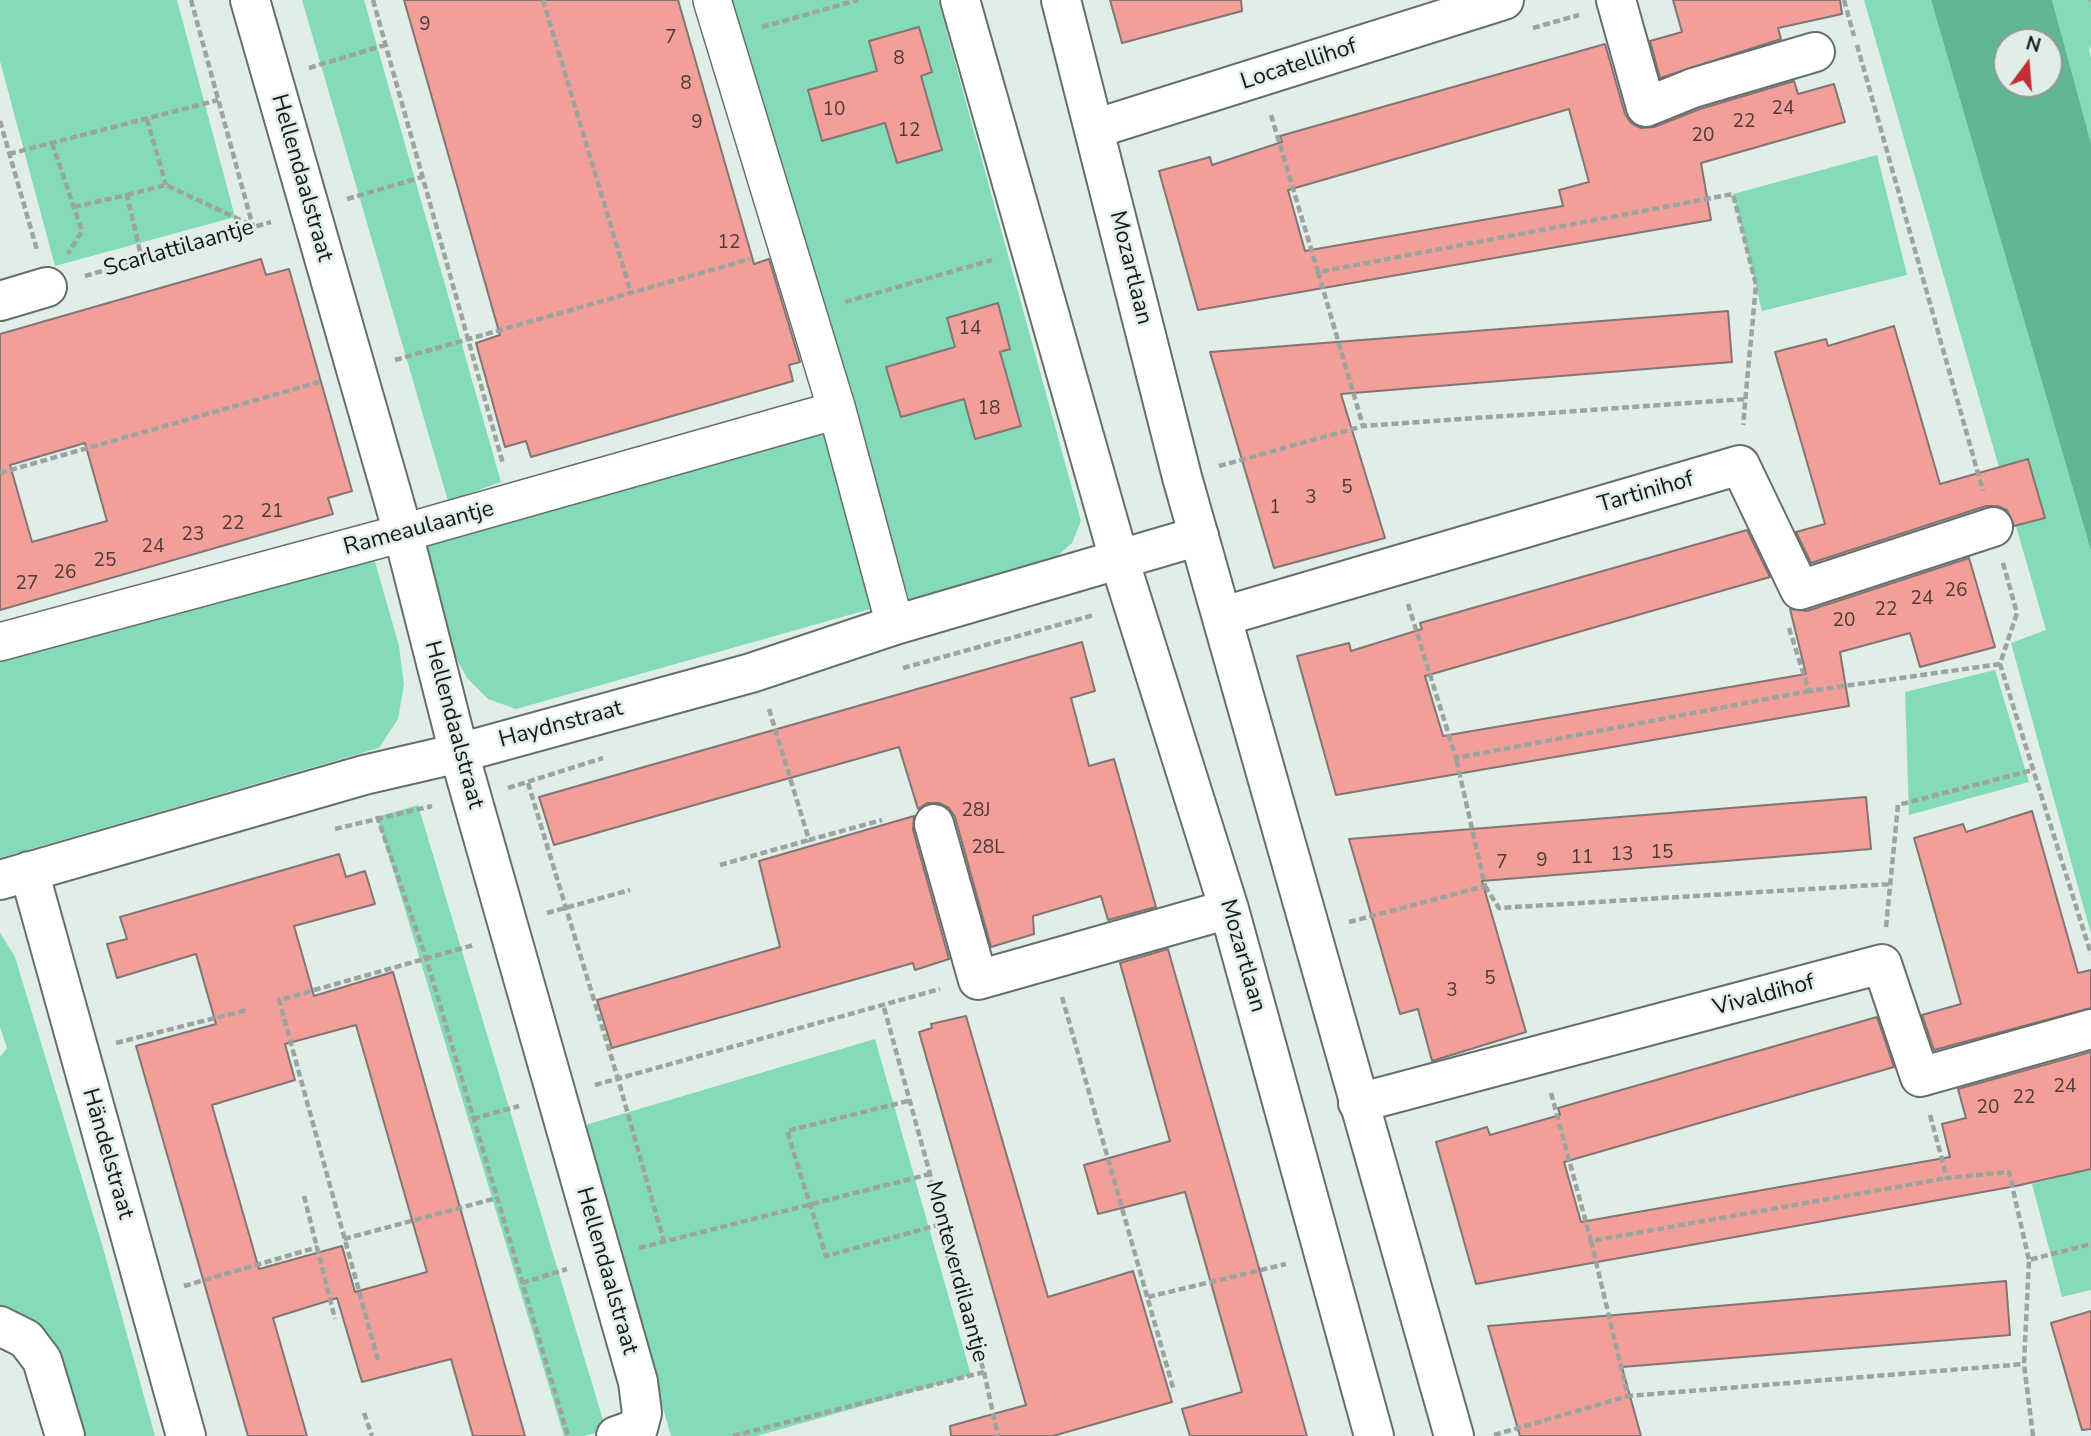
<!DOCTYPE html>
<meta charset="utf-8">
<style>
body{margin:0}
#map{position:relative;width:2091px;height:1436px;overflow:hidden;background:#e1ede7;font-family:"Nunito Sans",sans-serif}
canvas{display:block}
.north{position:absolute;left:1993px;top:28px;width:70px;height:70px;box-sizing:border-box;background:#e1ede7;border:2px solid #8f9894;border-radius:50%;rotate:16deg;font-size:19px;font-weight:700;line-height:28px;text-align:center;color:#151917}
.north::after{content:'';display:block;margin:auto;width:24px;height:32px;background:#bf3036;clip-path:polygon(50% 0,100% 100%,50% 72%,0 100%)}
</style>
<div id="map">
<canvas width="2091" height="1436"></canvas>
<div class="north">N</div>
</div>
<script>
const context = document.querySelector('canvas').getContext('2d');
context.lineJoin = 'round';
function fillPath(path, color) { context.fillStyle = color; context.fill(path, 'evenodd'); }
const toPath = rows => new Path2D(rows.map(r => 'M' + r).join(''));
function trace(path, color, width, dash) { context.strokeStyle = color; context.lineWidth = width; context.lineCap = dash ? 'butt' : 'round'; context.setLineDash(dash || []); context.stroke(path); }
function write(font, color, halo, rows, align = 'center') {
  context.font = font + ' "Nunito Sans",sans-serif'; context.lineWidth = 5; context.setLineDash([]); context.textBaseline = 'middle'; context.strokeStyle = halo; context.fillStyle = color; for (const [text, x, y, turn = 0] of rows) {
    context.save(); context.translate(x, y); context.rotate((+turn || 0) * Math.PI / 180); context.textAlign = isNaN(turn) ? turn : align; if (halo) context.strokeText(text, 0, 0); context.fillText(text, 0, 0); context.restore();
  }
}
fillPath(toPath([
 [0,0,177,0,235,217,55,266,0,61],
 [302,0,364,0,501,482,448,501],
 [732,0,938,0,1081,521,1072,543,1054,559,909,599],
 [1864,0,1931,0,2091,551,2091,934,2011,643,2046,630],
 [2052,0,2091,0,2091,50,2088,44,2091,58,2091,143],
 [1877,155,1907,275,1762,311,1733,194],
 [824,418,881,606,516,709,488,699,467,678,445,638,415,537],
 [371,548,399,646,404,685,398,719,379,748,0,858,0,655],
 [1995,670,2029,782,1909,815,1905,692],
 [418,805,606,1430,584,1436,564,1436,377,817],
 [0,933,15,957,101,1241,155,1436,81,1436,41,1328,15,1312,0,1309,0,1057,7,1048,0,1027],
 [875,1039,971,1375,757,1436,671,1436,582,1126],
 [2091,1169,2091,1290,2062,1297,2032,1184]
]), '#84dbb7');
fillPath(toPath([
 [1931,0,2052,0,2091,143,2091,551],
 [2007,42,2049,42,2049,84,2007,84]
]), '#5fb794');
const building = toPath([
 [404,0,678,0,754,264,769,259,800,362,789,365,793,381,531,457,526,441,505,447,476,343,500,335,404,0],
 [1110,0,1241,0,1242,11,1122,43,1110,0],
 [1673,0,1840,0,1842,14,1778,28,1781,39,1660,78,1650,41,1682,32,1673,0],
 [919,27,932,72,921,76,942,150,897,163,885,123,822,141,808,90,877,71,869,41,919,27],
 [1605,44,1625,114,1631,123,1641,128,1654,127,1700,109,1794,81,1798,94,1834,84,1845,122,1701,163,1711,220,1198,310,1159,171,1210,157,1212,165,1282,142,1280,136,1605,44],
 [1569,109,1589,182,1559,190,1563,206,1305,251,1288,190,1569,109],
 [261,259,266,275,289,269,352,491,328,498,333,514,0,610,0,334,261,259],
 [85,443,107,521,32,542,10,465,85,443],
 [998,303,1010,349,1000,352,1021,426,975,439,964,399,901,417,886,367,955,347,947,318,998,303],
 [1728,311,1732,362,1341,394,1385,538,1274,568,1210,352,1728,311],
 [1894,326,1940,484,2028,459,2045,518,2014,526,2007,510,1997,506,1986,506,1811,563,1796,532,1825,524,1775,352,1826,339,1828,346,1894,326],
 [1747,530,1770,577,1425,676,1443,736,1806,674,1790,609,1807,611,1969,558,1995,647,1920,667,1910,633,1840,652,1849,706,1336,795,1297,656,1349,643,1351,651,1422,629,1420,623,1747,530],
 [1082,642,1095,691,1071,698,1089,766,1114,759,1156,907,1108,920,1101,896,1033,916,1034,934,991,947,955,817,949,808,939,803,927,803,918,809,899,747,554,845,539,797,1082,642],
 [1866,797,1871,849,1482,881,1526,1032,1432,1061,1418,1009,1400,1014,1349,839,1866,797],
 [2032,811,2078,973,2091,970,2091,1008,1934,1050,1922,1015,1961,1004,1914,838,1963,824,1966,832,2032,811],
 [914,816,913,830,949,959,915,970,913,963,612,1048,597,1000,780,947,759,861,914,816],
 [339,854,346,877,365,871,375,904,294,926,314,996,393,972,525,1436,473,1436,451,1359,362,1382,337,1298,273,1318,307,1436,248,1436,136,1046,216,1024,196,954,117,978,107,944,127,939,120,917,339,854],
 [356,1025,427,1272,355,1292,342,1246,259,1269,212,1105,295,1080,285,1044,356,1025],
 [1168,949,1171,960,1307,1436,1190,1436,1182,1409,1242,1392,1185,1192,1098,1214,1084,1165,1170,1141,1120,963,1168,949],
 [966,1016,1048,1297,1133,1271,1172,1402,1053,1436,951,1436,950,1426,1026,1405,919,1032,932,1028,931,1024,966,1016],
 [1877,1017,1894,1067,1564,1162,1581,1222,1950,1157,1942,1124,1966,1118,1958,1089,2091,1052,2091,1169,2016,1186,1476,1284,1436,1142,1487,1127,1490,1135,1560,1115,1558,1108,1877,1017],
 [2006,1281,2010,1335,1622,1367,1641,1436,1520,1436,1488,1326,2006,1281],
 [2091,1311,2091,1429,2082,1430,2051,1323,2091,1311]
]);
fillPath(building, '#f29e99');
trace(building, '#827574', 2);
const pedestrian = toPath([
 [712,0,837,410],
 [0,642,403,533,837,410,895,625]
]);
const minor = toPath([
 [250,0,403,533,459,753,638,1382,642,1413,638,1428,616,1436],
 [960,0,1119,559,1229,909,1374,1436],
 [1616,0,1646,107,1693,88,1815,52],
 [1094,129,1504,0],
 [0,301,47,287],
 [1224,616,1740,465,1800,590,1993,527],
 [934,824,978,980,1229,909],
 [29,871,186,1436],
 [0,880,364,775,459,753,751,673,895,625,1199,536],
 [1358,1103,1882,964,1920,1077,2091,1029],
 [0,1326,26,1339,42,1360,65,1436]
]);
const tertiary = toPath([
 [1061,0,1182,477,1454,1436]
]);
trace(pedestrian, '#65706b', 40);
trace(minor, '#65706b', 42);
trace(tertiary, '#65706b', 42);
trace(toPath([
 [191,0,253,227],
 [373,0,503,464],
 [543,0,631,293],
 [1844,0,1854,36],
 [2090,0,2091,1],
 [762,27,858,0],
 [1533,28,1579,15],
 [1857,45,1983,491],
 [309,68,385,45],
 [1271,115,1318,272,1733,194,1756,285,1743,425],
 [147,119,166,185],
 [0,121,37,250],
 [52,143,82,231,68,254],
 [9,154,218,100],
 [127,195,166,185,253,226],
 [347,199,422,177],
 [74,207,127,195,142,260],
 [1318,272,1363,426,1746,399],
 [85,276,271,222],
 [845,302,992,260],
 [395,360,750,259],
 [1219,466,1363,426],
 [0,473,319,382],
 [2003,563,2017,613,2000,664,2091,954],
 [1408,604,1456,758,1809,691],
 [1789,628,1809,691,2000,664],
 [903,668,1094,615],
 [769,709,809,840,882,820],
 [528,783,618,1079,664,1242],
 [508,788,603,758],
 [377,816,426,958,568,1436],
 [335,829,432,806],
 [720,865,809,840],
 [1485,886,1499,908,1891,884],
 [547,913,630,890],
 [1349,922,1485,886,1456,758],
 [1886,927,1898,805,2033,770],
 [1062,997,1174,1391],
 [116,1043,247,1010],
 [595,1085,940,989],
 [1551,1093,1591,1241,1947,1178],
 [908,1101,787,1131,826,1256,938,1225],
 [1930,1115,1947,1178,2009,1172,2029,1260],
 [473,1119,519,1106],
 [304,1196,335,1319],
 [344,1239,497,1198],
 [1591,1241,1628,1396,2024,1364],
 [639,1248,930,1174],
 [522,1283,567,1269],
 [184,1286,318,1247],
 [1148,1297,1286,1264],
 [378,1360,279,1000,474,945],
 [984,1372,998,1436],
 [364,1413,372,1436],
 [1494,1435,1628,1396],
 [733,1436,984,1372,938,1225,930,1174,883,1004],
 [2033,1436,2024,1364,2029,1260,2091,1244]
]), '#9ba49f', 4.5, [7, 3.5]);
trace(pedestrian, '#fff', 37);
trace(minor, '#fff', 38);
trace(tertiary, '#fff', 38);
write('19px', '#4c3a38', null, [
 ["9",425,25],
 ["7",671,38],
 ["8",899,59],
 ["8",686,84],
 ["24",1783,109],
 ["10",834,110],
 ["22",1744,122],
 ["9",697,123],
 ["12",909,131],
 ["20",1703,136],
 ["12",729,243],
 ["14",970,329],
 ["18",989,409],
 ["5",1347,488],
 ["3",1311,498],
 ["1",1275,508],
 ["21",272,512],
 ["22",233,524],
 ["23",193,535],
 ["24",153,547],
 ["25",105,561],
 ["26",65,573],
 ["27",27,584],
 ["26",1956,591],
 ["24",1922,599],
 ["22",1886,610],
 ["20",1844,621],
 ["28J",976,811],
 ["28L",988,848],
 ["15",1662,853],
 ["13",1622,855],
 ["11",1582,858],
 ["9",1542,861],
 ["7",1502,863],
 ["5",1490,979],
 ["3",1452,991],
 ["24",2065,1087],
 ["22",2024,1098],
 ["20",1988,1108]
]);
write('23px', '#151917', '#e1ede7', [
 ["Locatellihof",1299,65,-18],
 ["Hellendaalstraat",301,178,74],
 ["Scarlattilaantje",179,249,-16],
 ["Mozartlaan",1130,268,76],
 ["Tartinihof",1646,493,-16],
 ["Rameaulaantje",419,529,-15],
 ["Hellendaalstraat",453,725,75],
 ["Haydnstraat",561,725,-15],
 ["Mozartlaan",1242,956,74],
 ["Vivaldihof",1764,996,-15],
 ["Händelstraat",107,1154,74],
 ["Hellendaalstraat",606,1271,74],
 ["Monteverdilaantje",956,1272,75]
]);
</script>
